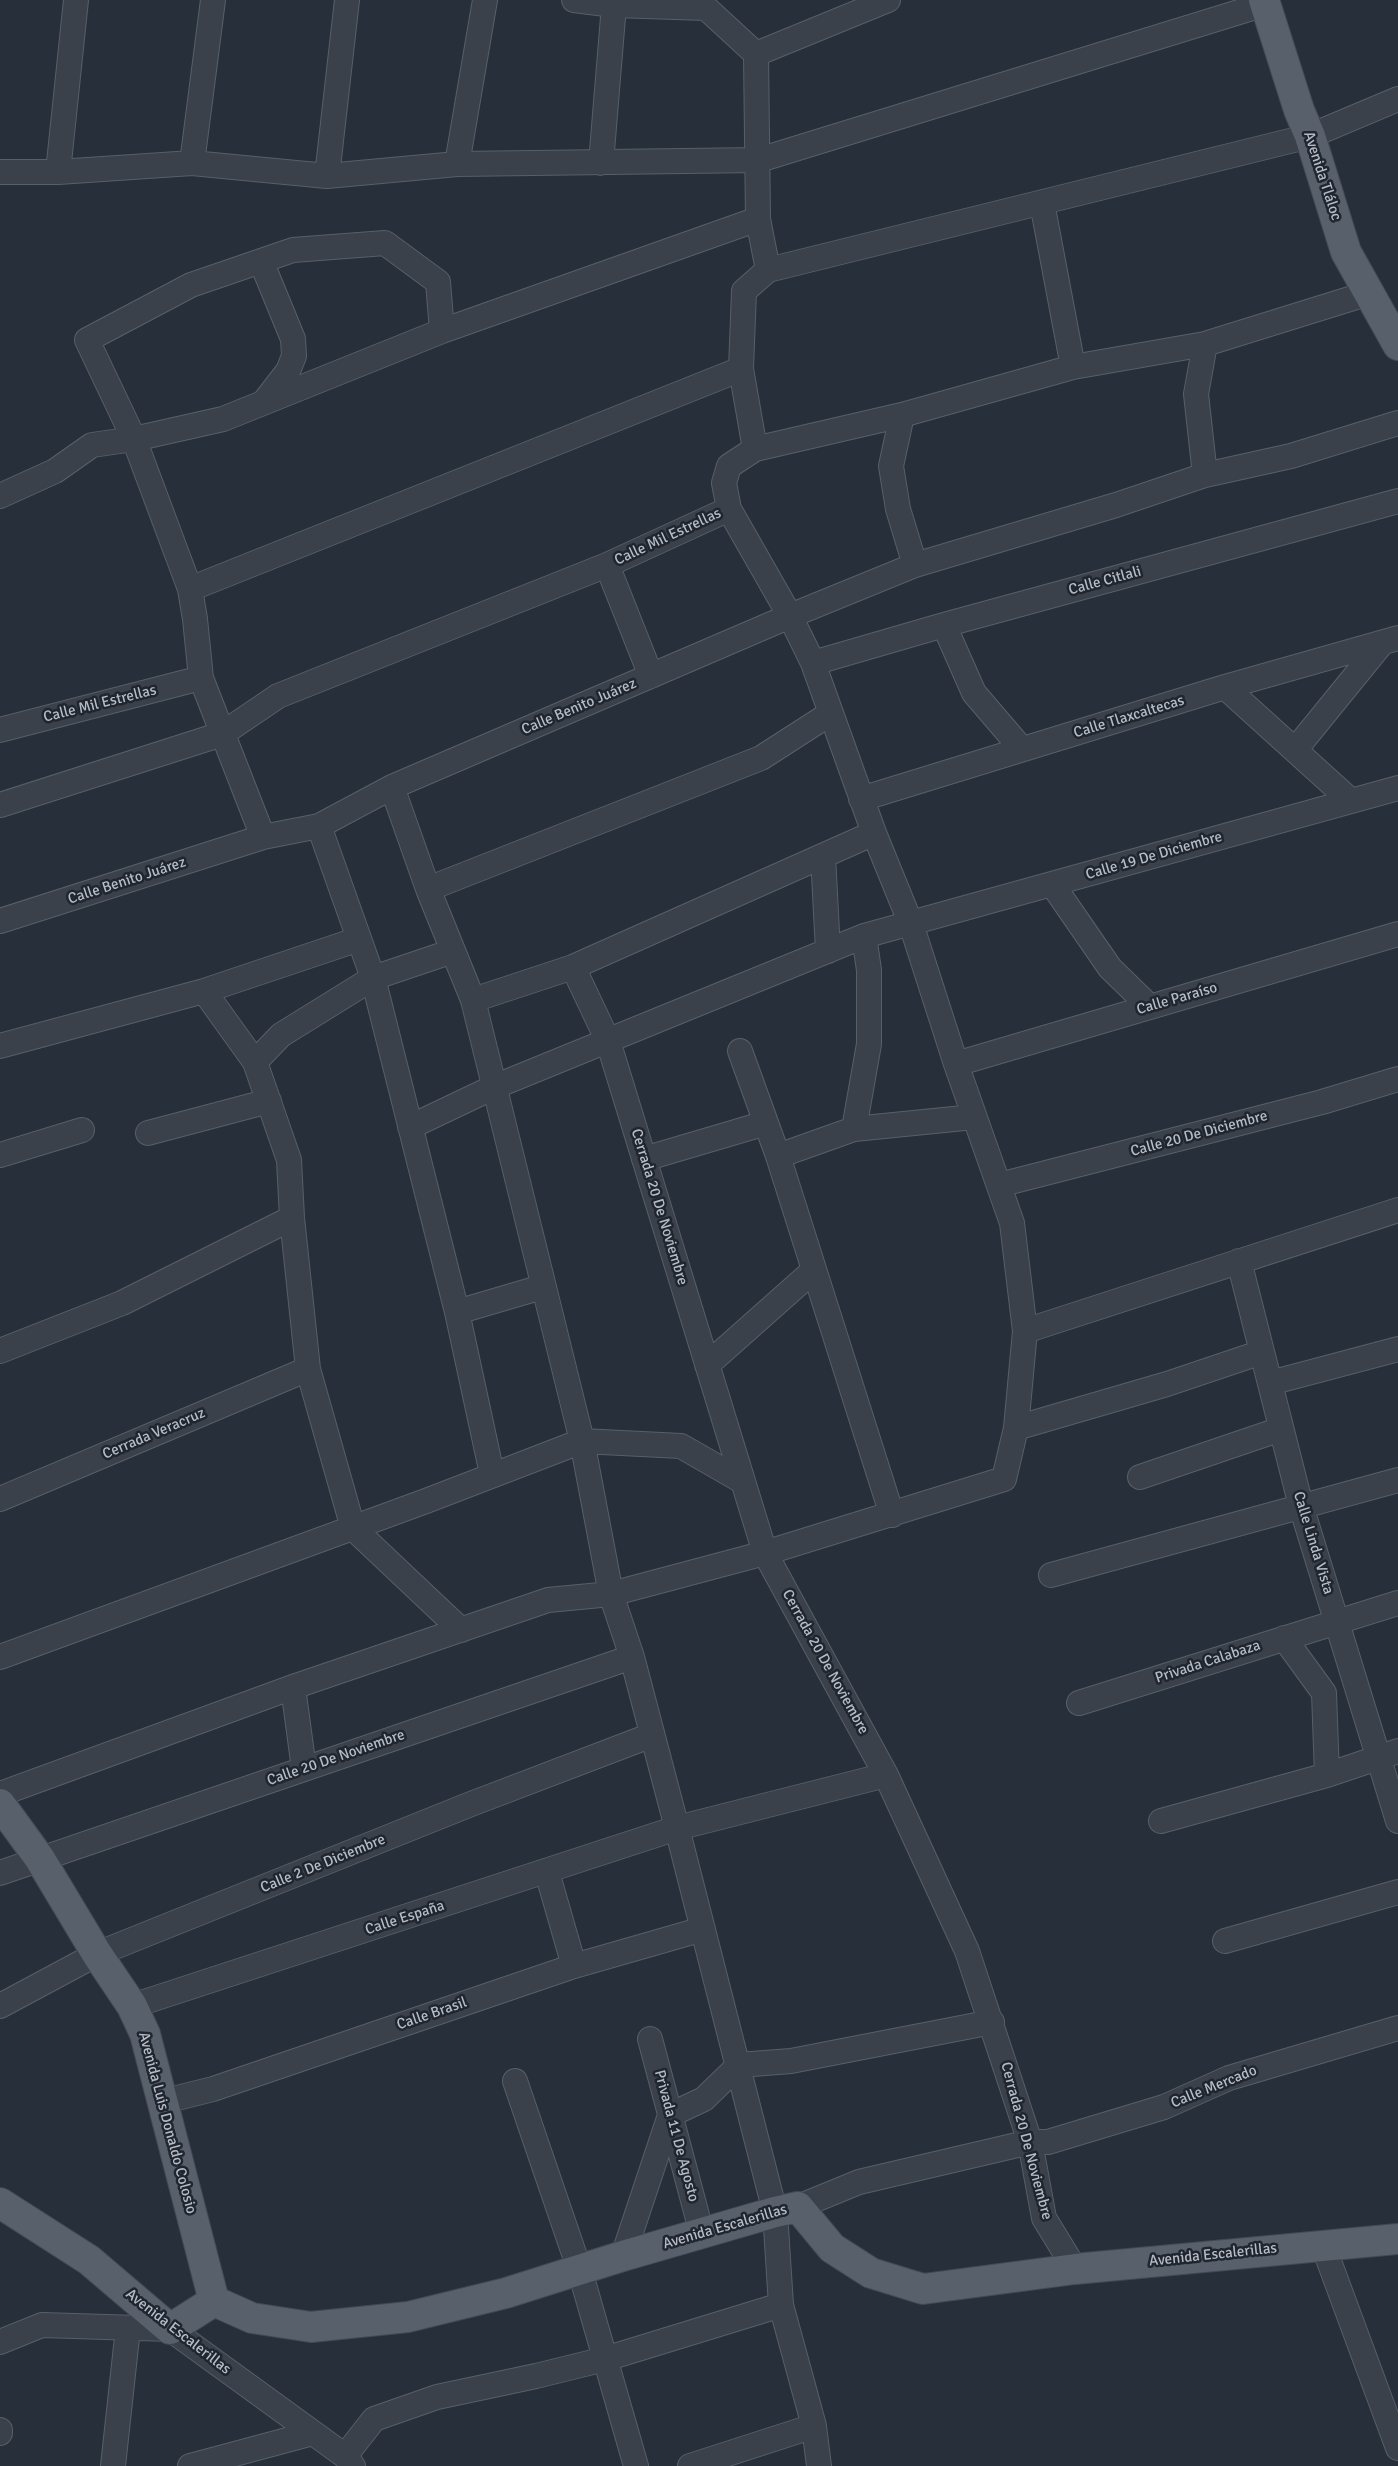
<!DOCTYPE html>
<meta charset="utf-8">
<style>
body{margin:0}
canvas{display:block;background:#262f3a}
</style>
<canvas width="1398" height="2466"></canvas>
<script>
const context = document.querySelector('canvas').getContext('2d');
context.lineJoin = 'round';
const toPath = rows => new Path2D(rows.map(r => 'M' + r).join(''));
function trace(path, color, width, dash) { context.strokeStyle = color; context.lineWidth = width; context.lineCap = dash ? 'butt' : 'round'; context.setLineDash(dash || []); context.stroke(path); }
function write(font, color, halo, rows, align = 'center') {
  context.font = font + ' Signika,sans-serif'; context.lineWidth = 5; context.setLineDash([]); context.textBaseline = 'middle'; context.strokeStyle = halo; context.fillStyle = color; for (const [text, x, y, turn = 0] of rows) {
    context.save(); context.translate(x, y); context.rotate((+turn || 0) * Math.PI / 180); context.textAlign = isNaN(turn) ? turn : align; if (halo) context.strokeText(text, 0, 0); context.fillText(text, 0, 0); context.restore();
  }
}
const minor = toPath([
 [574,0,614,5,706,8,756,54],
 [756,54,758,219,768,270],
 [756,54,888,0],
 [192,163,213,0],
 [601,163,614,5],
 [457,164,485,0],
 [0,172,58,172,192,163,327,176,457,164,759,160,1265,4],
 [58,172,76,0],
 [327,176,347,0],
 [1042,203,1073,367],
 [261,261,293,339,294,356,288,371,264,402],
 [902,415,891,466,898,509,915,565],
 [755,449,902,415,1073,367,1205,344,1369,293],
 [1205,475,1196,394,1205,344],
 [0,496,55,471,92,445,134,439,223,419,442,331,758,219],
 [607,565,651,676],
 [190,589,741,369],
 [944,625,974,693,1022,749],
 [813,663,944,625,1398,501],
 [1225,687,1351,801],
 [0,730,201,678],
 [1295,750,1382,643],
 [392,787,428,889,473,1000,582,1441,611,1594,632,1657,677,1828,775,2212,781,2305,814,2426,819,2466],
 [861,799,1225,687,1398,638],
 [0,805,222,734,278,696,607,565,729,509],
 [319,826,373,978,457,1312,492,1474],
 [263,837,201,678,195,619,190,589,134,439,87,340,191,285,293,250,385,243,438,282,442,331],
 [823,856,828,951],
 [1052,884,1110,968,1150,1007],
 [428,889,761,758,831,713],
 [0,921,263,837,319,826,392,787,790,616,729,509,724,483,729,466,755,449,741,369,744,291,768,270,1310,136,1398,99],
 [573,967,608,1041,765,1553,886,1775,967,1951,1030,2142,1044,2218,1075,2269],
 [204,991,255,1062,289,1160,292,1218,308,1369,353,1528,461,1630],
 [473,1000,573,967,874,833],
 [0,1046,204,991,359,939],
 [740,1051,778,1156,892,1515],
 [255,1062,281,1035,373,978,453,951],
 [956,1064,1398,934],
 [410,1127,494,1087,864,936,1398,788],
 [854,1129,869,1044,869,970,864,936],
 [148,1133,269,1101],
 [0,1155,82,1130],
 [778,1156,854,1129,974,1117],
 [644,1159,766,1123],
 [999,1185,1322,1102,1398,1079],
 [1239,1261,1301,1506,1398,1821],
 [457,1312,542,1287],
 [1025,1331,1398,1210],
 [0,1351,122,1303,292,1218],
 [707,1365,814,1270],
 [1270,1383,1398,1349],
 [1016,1428,1167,1384,1262,1352],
 [1140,1477,1281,1429],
 [0,1499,308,1369],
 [1051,1575,1398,1480],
 [1284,1638,1324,1693,1327,1775],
 [0,1657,426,1501,582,1441,681,1446,742,1481],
 [293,1687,304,1769],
 [1079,1703,1398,1603],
 [0,1794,293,1687,548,1600,611,1594,765,1553,1004,1479,1016,1428,1025,1331,1012,1223,956,1064,911,924,874,833,813,663,790,616,915,565,1116,505,1205,475,1291,456,1398,423],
 [1161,1821,1327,1775,1398,1751],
 [547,1872,574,1966],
 [0,1873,632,1657],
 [1225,1941,1398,1892],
 [0,2006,97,1954,471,1804,652,1735],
 [132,2006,677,1828,886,1775],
 [650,2039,702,2234],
 [515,2081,580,2271,636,2466],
 [161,2102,213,2089,574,1966,703,1929],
 [798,2207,859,2182,1030,2142,1048,2142,1164,2107,1229,2078,1398,2028],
 [1323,2245,1398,2448],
 [623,2256,670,2115,704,2099,739,2065,791,2061,992,2022],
 [0,2342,42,2325,170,2329,345,2456,353,2466],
 [0,2430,0,2433],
 [345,2456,374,2419,437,2397,536,2376,605,2359,781,2305],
 [113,2466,128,2328],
 [190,2466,313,2433],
 [690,2466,814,2426]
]);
const major = toPath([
 [1264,0,1299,110,1310,136,1346,252,1398,345],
 [0,1804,40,1859,97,1954,132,2006,145,2034,214,2301],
 [0,2203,89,2260,170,2329,214,2301],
 [214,2301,252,2318,311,2327,408,2317,506,2293,623,2256,775,2212,798,2207,832,2248,871,2273,923,2289,1075,2269,1398,2239]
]);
trace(minor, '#585f69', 26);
trace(major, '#434a54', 32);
trace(minor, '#3a414b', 24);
trace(major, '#58606b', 30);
write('15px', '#b5bcc6', '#1f2630', [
 ["Avenida Tláloc",1322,176,72],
 ["Calle Mil Estrellas",668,537,-25],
 ["Calle Citlali",1105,581,-15],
 ["Calle Mil Estrellas",100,704,-14],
 ["Calle Benito Juárez",579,707,-23],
 ["Calle Tlaxcaltecas",1129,717,-17],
 ["Calle 19 De Diciembre",1154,856,-16],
 ["Calle Benito Juárez",127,881,-18],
 ["Calle Paraíso",1177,999,-16],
 ["Calle 20 De Diciembre",1199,1134,-15],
 ["Cerrada 20 De Noviembre",659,1207,73],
 ["Cerrada Veracruz",154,1434,-23],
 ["Calle Linda Vista",1313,1543,73],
 ["Cerrada 20 De Noviembre",825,1662,61],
 ["Privada Calabaza",1208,1662,-18],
 ["Calle 20 De Noviembre",336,1758,-19],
 ["Calle 2 De Diciembre",323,1864,-22],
 ["Calle España",405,1918,-18],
 ["Calle Brasil",432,2014,-19],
 ["Calle Mercado",1214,2087,-22],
 ["Avenida Luis Donaldo Colosio",167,2123,75],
 ["Privada 11 De Agosto",676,2136,75],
 ["Cerrada 20 De Noviembre",1026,2141,75],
 ["Avenida Escalerillas",725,2227,-16],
 ["Avenida Escalerillas",1213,2255,-6],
 ["Avenida Escalerillas",178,2332,38]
]);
</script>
